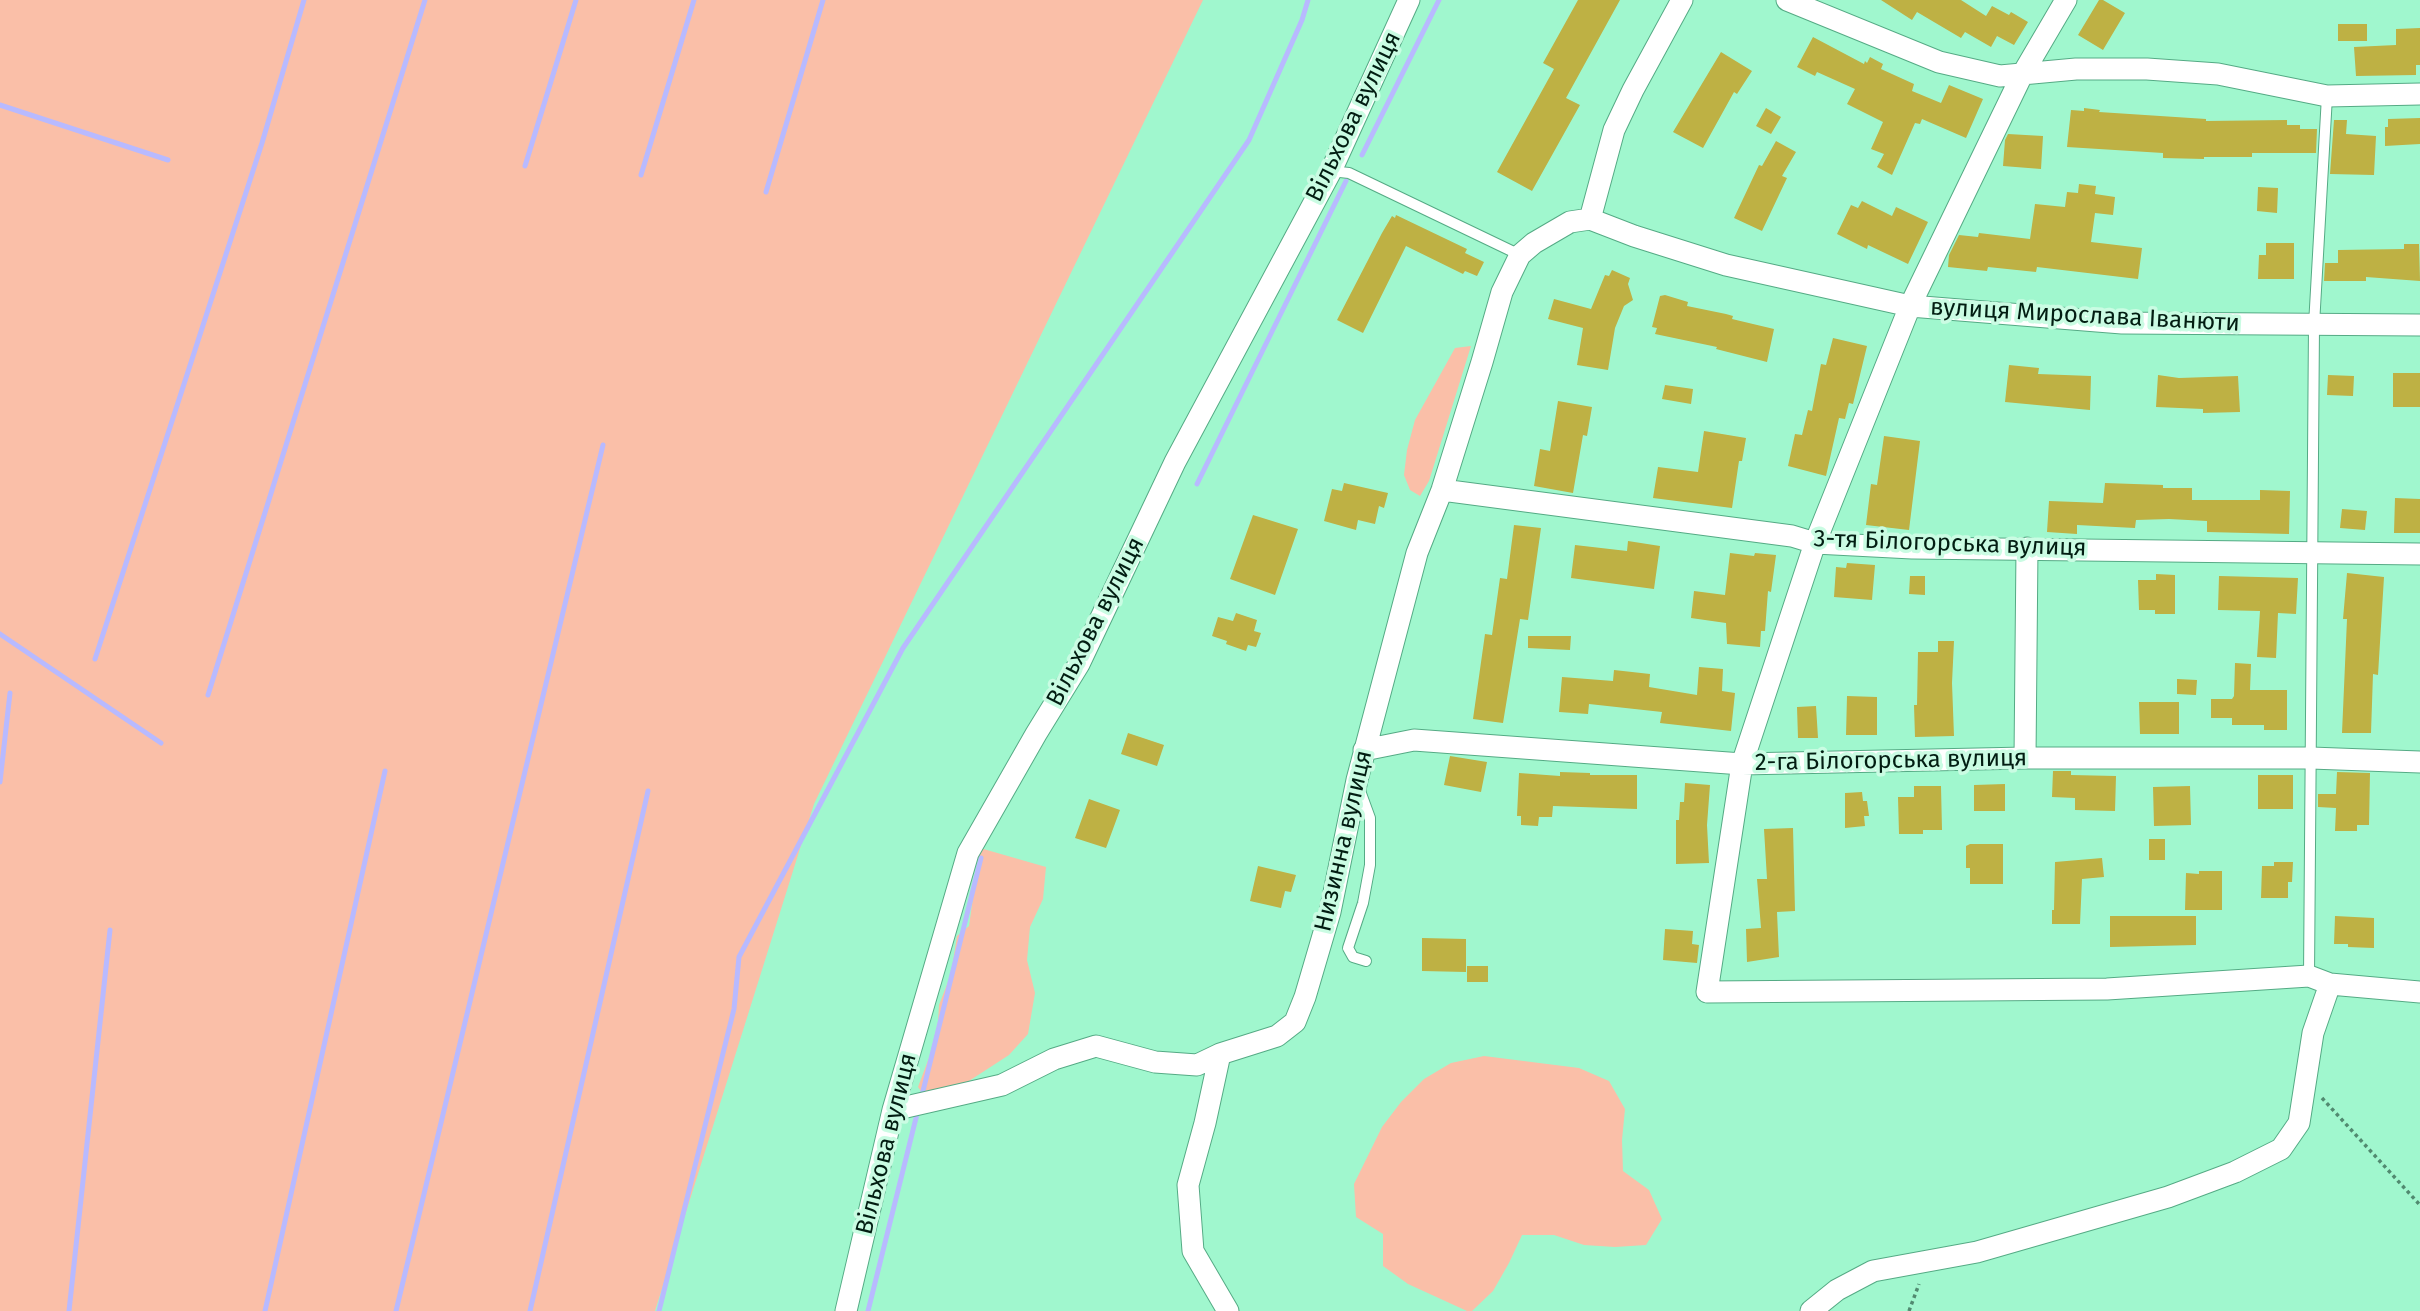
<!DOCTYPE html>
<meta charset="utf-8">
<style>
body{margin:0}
canvas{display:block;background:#a0f7ce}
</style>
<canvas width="2420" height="1311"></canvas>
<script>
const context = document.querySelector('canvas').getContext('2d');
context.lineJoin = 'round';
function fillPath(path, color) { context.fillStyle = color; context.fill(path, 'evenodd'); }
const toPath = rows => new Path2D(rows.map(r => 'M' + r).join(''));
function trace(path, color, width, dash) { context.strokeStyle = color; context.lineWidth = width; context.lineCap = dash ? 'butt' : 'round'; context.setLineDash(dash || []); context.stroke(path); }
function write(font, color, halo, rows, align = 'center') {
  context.font = font + ' "Fira Sans",sans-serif'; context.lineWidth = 7; context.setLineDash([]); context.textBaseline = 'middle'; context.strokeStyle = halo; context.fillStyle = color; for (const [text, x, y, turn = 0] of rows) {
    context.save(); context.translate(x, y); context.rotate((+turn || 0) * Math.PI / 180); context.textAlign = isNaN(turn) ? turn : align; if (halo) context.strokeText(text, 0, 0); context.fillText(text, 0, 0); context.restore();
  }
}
fillPath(toPath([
 [0,0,1203,0,814,804,655,1311,0,1311],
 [1471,346,1429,481,1420,496,1410,490,1404,475,1407,450,1415,420,1455,348],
 [980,848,1046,867,1043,899,1030,927,1027,960,1035,993,1028,1034,1009,1055,952,1092,923,1094,918,1087,930,1055,938,1022,939,1005,951,974,957,936,969,926],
 [1484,1056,1579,1068,1609,1081,1625,1109,1622,1140,1623,1171,1649,1190,1662,1219,1646,1245,1615,1247,1584,1245,1554,1235,1522,1235,1509,1263,1493,1291,1472,1311,1467,1311,1408,1284,1383,1266,1383,1234,1356,1217,1354,1184,1382,1127,1401,1102,1424,1079,1451,1063]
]), '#fabfa8');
trace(toPath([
 [0,105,168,160],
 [1362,155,1439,0],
 [525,166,576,0],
 [641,175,694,0],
 [766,192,823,0],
 [1197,484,1346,181],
 [0,634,161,743],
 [95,659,262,143,304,0],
 [208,695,425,0],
 [0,782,10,693],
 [922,1095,981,858],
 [69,1311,110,930],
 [265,1311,385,771],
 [396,1311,603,445],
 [530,1311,648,791],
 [659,1311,734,1009,739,957,903,648,1249,140,1302,20,1308,0],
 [868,1311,917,1114]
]), '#b8baff', 5);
fillPath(toPath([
 [1578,0,1620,0,1566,98,1580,105,1532,191,1497,172,1554,69,1543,63],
 [1881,0,1961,0,1986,16,1992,6,2009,15,2011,12,2028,22,2014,45,1997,36,1991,47,1965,32,1961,38,1917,12,1912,20],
 [2099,0,2103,0,2125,13,2103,50,2078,35],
 [2338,24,2367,24,2367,41,2338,41],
 [2420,28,2420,65,2416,65,2416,75,2356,76,2354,47,2396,45,2396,29],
 [1813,37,1864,64,1865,61,1867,63,1870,57,1883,64,1881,69,1914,84,1912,91,1941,103,1949,85,1983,99,1966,138,1922,119,1920,124,1915,123,1892,175,1877,167,1884,154,1871,149,1883,122,1847,104,1855,89,1817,72,1815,76,1797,67],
 [1721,52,1752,71,1737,94,1734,92,1703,148,1673,132],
 [1766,108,1781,117,1771,134,1756,126],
 [2084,108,2100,110,2099,112,2206,119,2206,121,2287,120,2287,125,2300,125,2300,129,2317,129,2316,153,2252,153,2252,157,2204,157,2204,159,2163,158,2163,153,2067,147,2071,110,2084,111],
 [2420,118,2420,144,2385,146,2385,127,2388,127,2388,119],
 [2334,120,2347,120,2346,134,2376,136,2374,175,2330,174],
 [2008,134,2043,136,2041,169,2003,166,2005,140],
 [1776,141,1796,152,1782,176,1787,178,1762,231,1734,218,1759,165,1762,166],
 [2079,184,2096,186,2095,194,2115,197,2113,215,2095,213,2091,242,2142,248,2138,279,2037,267,2036,272,1988,267,1987,271,1948,267,1949,255,1959,235,1978,237,1979,233,2030,239,2035,204,2065,207,2067,192,2078,193],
 [2258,187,2278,188,2277,213,2257,211],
 [1862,201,1892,216,1896,207,1928,222,1908,264,1868,245,1867,249,1837,234,1851,205,1858,208],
 [1396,215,1467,249,1465,253,1484,262,1477,276,1465,271,1463,274,1406,246,1363,333,1337,320,1382,233,1392,216,1395,218],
 [2266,243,2294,243,2294,279,2258,279,2259,255,2266,255],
 [2404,244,2419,244,2420,281,2366,277,2366,281,2324,281,2325,263,2338,263,2338,250,2404,249],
 [1612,270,1630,278,1628,284,1633,300,1624,306,1615,328,1608,370,1577,365,1583,328,1548,319,1554,299,1591,309,1605,275,1609,276],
 [1665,295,1688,302,1687,306,1726,314,1733,316,1732,319,1774,329,1767,362,1716,349,1717,347,1655,334,1657,328,1652,327,1660,296],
 [1833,338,1867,346,1853,404,1849,403,1845,419,1839,418,1826,476,1788,466,1795,434,1802,435,1808,410,1812,411,1821,364,1826,365],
 [2009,365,2039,368,2038,374,2091,376,2090,410,2005,402],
 [2393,373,2420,373,2420,407,2393,407],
 [2158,375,2179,378,2238,376,2240,412,2203,413,2203,409,2156,407],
 [2328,375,2354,376,2353,396,2327,395],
 [1665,385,1693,389,1691,404,1662,399],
 [1558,401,1592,407,1587,436,1583,435,1573,493,1534,486,1540,449,1550,451],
 [1704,431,1746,438,1742,461,1739,461,1732,508,1653,498,1658,467,1698,472],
 [1884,436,1920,441,1909,530,1866,525,1871,484,1877,485],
 [1344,483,1388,493,1384,508,1379,506,1375,524,1358,520,1356,530,1324,521,1332,489,1342,491],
 [2105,483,2163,485,2163,488,2192,488,2192,500,2260,500,2260,490,2290,491,2289,534,2207,532,2207,521,2169,519,2136,520,2135,528,2077,525,2077,534,2047,532,2049,501,2103,503],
 [2395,498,2420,499,2420,533,2394,533],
 [2342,509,2367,511,2365,530,2340,528],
 [1253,515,1298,529,1275,595,1230,579],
 [1514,525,1541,528,1528,620,1520,619,1503,723,1473,719,1485,634,1492,635,1500,578,1507,579],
 [1628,541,1660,546,1654,589,1571,578,1575,545,1627,551],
 [1730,553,1754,556,1755,553,1776,555,1771,592,1768,591,1765,631,1761,631,1760,647,1727,644,1726,623,1691,618,1694,591,1725,595],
 [1847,563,1875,565,1872,600,1834,597,1836,567,1846,568],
 [2347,573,2384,577,2378,675,2373,674,2371,733,2342,733,2347,619,2343,619],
 [2156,574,2175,575,2175,614,2155,614,2155,610,2139,610,2138,580,2156,580],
 [1910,576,1925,576,1925,595,1909,594],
 [2219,576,2298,578,2296,614,2278,613,2276,658,2257,657,2260,611,2218,610],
 [1236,613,1257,620,1254,631,1261,633,1256,647,1248,645,1246,651,1226,644,1227,641,1212,636,1218,617,1233,621],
 [1528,636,1571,636,1570,650,1528,648],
 [1938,641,1954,641,1952,683,1954,736,1915,737,1914,705,1917,705,1918,652,1938,652],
 [2235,663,2251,664,2250,690,2287,690,2287,730,2264,730,2264,725,2232,725,2232,718,2211,718,2211,699,2232,699,2234,696],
 [1699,667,1723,669,1722,691,1735,693,1731,731,1660,723,1662,712,1589,704,1588,714,1559,712,1562,677,1613,681,1614,670,1650,674,1649,687,1697,695],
 [2177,679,2197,680,2196,695,2177,694],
 [1847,696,1877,697,1877,735,1846,735],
 [2139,702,2179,702,2179,734,2140,734],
 [1816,706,1818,738,1798,738,1797,707],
 [1128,733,1164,745,1157,766,1121,754],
 [1450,756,1487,762,1481,792,1444,785],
 [2053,771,2071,771,2071,775,2116,776,2115,811,2075,810,2075,798,2052,797],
 [1560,772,1590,773,1590,775,1637,775,1637,809,1553,806,1552,817,1539,817,1538,826,1521,825,1521,816,1517,816,1519,773,1560,776],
 [2337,772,2370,773,2369,825,2357,825,2357,831,2335,831,2336,808,2318,807,2318,794,2336,794],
 [2258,775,2293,775,2293,809,2258,809],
 [1685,783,1710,785,1707,825,1709,863,1676,864,1676,820,1679,820,1680,802,1684,802],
 [2005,784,2005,811,1974,811,1974,785],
 [1914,786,1941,786,1942,830,1923,830,1923,834,1899,834,1898,797,1914,797],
 [2190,786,2191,825,2154,826,2153,787],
 [1862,792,1863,801,1867,801,1869,816,1864,816,1865,826,1845,828,1845,793],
 [1089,799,1120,810,1106,848,1075,838],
 [1793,828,1795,911,1777,912,1779,957,1747,962,1746,929,1761,928,1757,879,1767,879,1764,829],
 [2149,839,2165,839,2165,860,2149,860],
 [1970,844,2003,844,2003,884,1970,884,1970,868,1966,868,1966,846],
 [2102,858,2104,877,2082,879,2080,924,2052,924,2052,910,2054,910,2055,862],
 [2274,862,2293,862,2292,882,2288,882,2288,898,2261,898,2262,866,2274,866],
 [1258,866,1296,875,1291,892,1285,891,1281,908,1250,901],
 [2199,871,2222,871,2222,910,2185,910,2186,873,2199,874],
 [2110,916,2196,916,2196,945,2110,947],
 [2335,916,2374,918,2374,948,2348,947,2348,944,2334,944],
 [1665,929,1693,931,1692,944,1699,945,1697,963,1663,960],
 [1422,938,1466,939,1466,972,1422,971],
 [1467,966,1488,966,1488,982,1467,982]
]), '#beb144');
const service = toPath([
 [1331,171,1349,173,1520,255],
 [1359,788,1370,818,1370,865,1363,903,1348,948,1353,957,1366,961],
 [2309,976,2314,325,2327,96]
]);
const minor = toPath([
 [1787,0,1939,62,2000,76,2076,69,2147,69,2218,74,2327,96,2420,94],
 [2066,0,2022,75,1910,306,1815,543,1742,764,1707,992,2107,989,2309,976,2330,984,2420,992],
 [1590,219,1614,130,1633,90,1682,0],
 [1442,490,1792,536,1815,543,1912,548,2420,554],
 [1364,750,1414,740,1742,764,2025,758,2311,758,2420,762],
 [2025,758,2027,548],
 [1220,1054,1205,1123,1188,1185,1193,1251,1228,1311],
 [893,1110,1002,1085,1054,1059,1096,1046,1155,1062,1197,1065,1220,1054,1277,1036,1295,1022,1305,997,1330,912,1357,780,1417,553,1442,490,1482,362,1502,292,1520,255,1534,243,1570,222,1590,219,1634,236,1726,265,1910,306,2122,323,2420,325],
 [846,1311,893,1110,968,853,1036,734,1079,664,1175,462,1331,171,1409,0],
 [1811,1311,1837,1290,1873,1271,1977,1252,2168,1197,2235,1172,2281,1149,2299,1123,2313,1033,2330,984]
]);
trace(service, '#55ab85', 12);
trace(minor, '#55ab85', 23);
trace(toPath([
 [2322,1098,2420,1205],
 [1909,1311,1919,1284]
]), '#518a70', 3.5, [3.5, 3.5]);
trace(service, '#fff', 10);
trace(minor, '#fff', 21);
write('24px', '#021d12', '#cafce3', [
 ["Вільхова вулиця",1354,117,-64],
 ["вулиця Мирослава Іванюти",2085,316,3],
 ["3-тя Білогорська вулиця",1950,544,2],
 ["Вільхова вулиця",1096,622,-63],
 ["2-га Білогорська вулиця",1891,761,-1],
 ["Низинна вулиця",1344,841,-77],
 ["Вільхова вулиця",887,1144,-76]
]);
</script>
